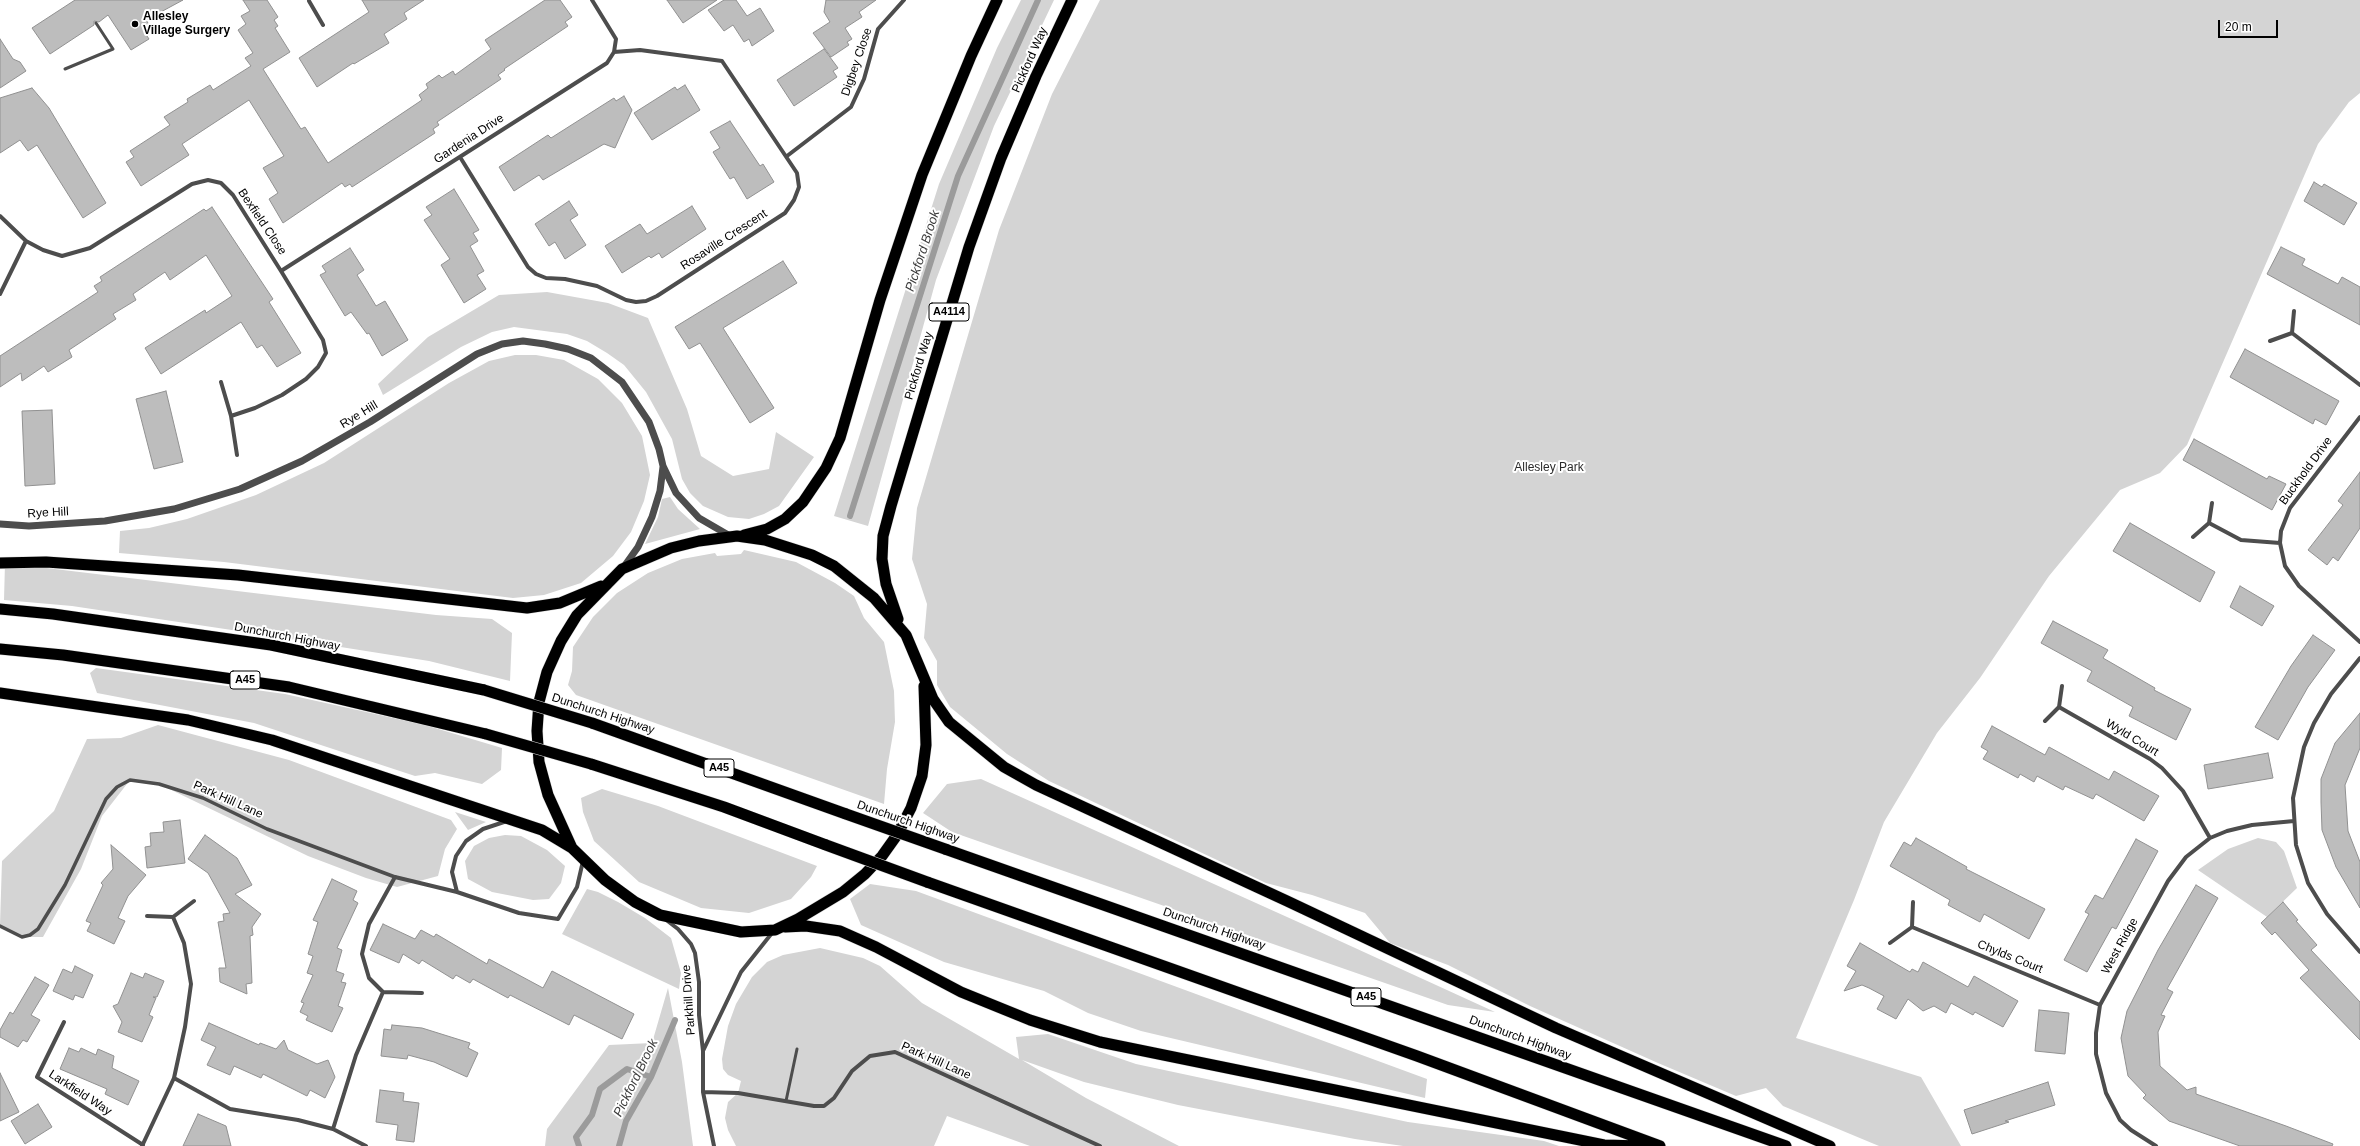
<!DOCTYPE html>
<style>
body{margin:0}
#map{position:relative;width:2360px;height:1146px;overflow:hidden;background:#fff;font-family:Arial,sans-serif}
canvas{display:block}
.scale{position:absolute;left:2218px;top:20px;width:60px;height:18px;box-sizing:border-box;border:2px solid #000;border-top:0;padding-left:5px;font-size:12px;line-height:14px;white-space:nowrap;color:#000;-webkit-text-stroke:3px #fff;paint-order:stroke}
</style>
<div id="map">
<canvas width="2360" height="1146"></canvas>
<div class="scale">20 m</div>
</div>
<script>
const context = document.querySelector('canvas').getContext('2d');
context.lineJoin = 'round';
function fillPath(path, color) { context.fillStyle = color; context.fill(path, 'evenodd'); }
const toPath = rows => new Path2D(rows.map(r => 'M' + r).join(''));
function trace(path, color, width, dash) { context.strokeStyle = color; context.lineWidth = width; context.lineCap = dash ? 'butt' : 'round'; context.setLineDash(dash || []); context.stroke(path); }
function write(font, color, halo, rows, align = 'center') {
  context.font = font + ' Arial,sans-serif'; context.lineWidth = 4; context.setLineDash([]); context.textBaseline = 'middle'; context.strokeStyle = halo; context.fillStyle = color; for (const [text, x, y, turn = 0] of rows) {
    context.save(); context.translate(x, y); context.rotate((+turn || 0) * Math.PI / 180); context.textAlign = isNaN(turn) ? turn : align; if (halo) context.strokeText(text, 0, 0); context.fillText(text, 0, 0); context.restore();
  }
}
fillPath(toPath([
 [1021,0,1054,0,994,126,936,280,868,526,834,516,939,184,997,48],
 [1100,0,2360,0,2360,93,2349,102,2318,144,2187,445,2160,473,2120,490,2049,576,1980,678,1937,733,1884,822,1854,900,1796,1038,1921,1077,1961,1146,1879,1146,1783,1106,1766,1088,1736,1096,1658,1063,1530,1006,1448,965,1390,943,1365,913,1312,895,1266,883,1049,781,1007,754,950,707,937,685,937,661,924,638,927,604,912,559,917,508,999,230,1052,94],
 [547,292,608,303,648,318,687,409,701,456,733,476,769,469,776,432,814,457,779,506,764,514,749,519,728,517,703,506,690,493,682,479,672,439,646,392,624,365,607,353,587,341,567,334,514,327,492,332,461,347,383,395,378,384,428,337,499,295],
 [515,355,536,355,564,360,598,379,622,403,642,436,650,475,644,501,631,532,613,556,581,583,544,595,513,598,224,562,119,553,120,531,149,528,187,519,256,495,324,463,449,383,489,361],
 [670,497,678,509,700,529,645,544,658,517,662,499],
 [744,550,796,562,835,583,854,596,864,618,884,642,894,691,895,722,887,769,884,804,576,695,568,685,572,671,573,647,593,617,617,593,648,573,682,559,715,553,717,556,741,554],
 [5,563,436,615,492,619,512,633,510,681,429,661,265,635,72,606,4,600],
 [96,668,285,694,425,725,502,748,501,770,482,784,435,773,415,776,254,723,97,693,90,673],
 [158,725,289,760,451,820,457,829,445,849,438,876,397,887,366,878,308,856,159,784,130,780,102,816,81,869,43,937,22,937,0,925,2,861,54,811,87,739,121,738],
 [981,779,1307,926,1495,1012,1448,1005,952,832,923,813,947,784],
 [602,789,658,806,817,866,811,877,791,899,749,913,701,908,639,882,594,841,583,812,581,798],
 [455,812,486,822,468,830],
 [505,835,521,836,547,850,565,866,561,883,549,899,533,900,492,892,468,879,465,861,474,846,489,838],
 [2258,838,2276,842,2284,851,2297,888,2267,917,2198,870,2228,849],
 [870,884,916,891,1427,1079,1425,1098,1141,1031,1088,1013,1044,991,944,962,861,925,850,899],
 [587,889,598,892,618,902,645,918,671,938,681,973,679,989,562,934],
 [820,948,863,958,880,966,922,1003,1019,1059,1016,1037,1048,1034,1136,1064,1408,1122,1544,1141,1559,1146,1403,1146,1355,1139,1178,1105,1084,1082,1022,1060,1086,1098,1179,1146,1030,1146,947,1116,934,1146,736,1146,728,1130,725,1118,728,1102,738,1093,741,1081,728,1075,723,1069,722,1059,728,1026,736,1004,752,977,767,962,783,955],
 [668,988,682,1062,693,1146,545,1146,547,1129,609,1045,652,1043]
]), '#d4d4d4');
trace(toPath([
 [850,516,958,176,1038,0],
 [579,1146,576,1137,592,1115,600,1089,627,1069,651,1077],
 [619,1146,626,1121,651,1077,675,1020]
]), '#9b9b9b', 6);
const building = toPath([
 [75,0,183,0,146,20,152,29,145,33,149,39,131,50,108,15,99,22,94,21,94,25,50,54,32,28,75,0],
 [243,0,267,0,278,17,274,20,278,26,275,28,290,52,263,69,301,129,305,127,328,163,422,100,419,95,428,88,426,84,439,75,442,78,453,71,455,75,491,49,485,40,545,0,560,0,572,17,565,22,568,26,504,69,505,70,498,75,501,79,437,122,439,125,433,129,435,133,352,187,350,184,345,187,342,183,283,223,269,199,278,193,263,168,284,156,249,100,182,144,189,155,141,186,126,162,134,157,130,151,170,125,164,117,188,102,187,99,210,85,213,90,251,66,245,58,253,53,238,30,246,24,241,16,250,11,243,0],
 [362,0,424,0,404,13,407,19,384,34,389,43,354,64,353,63,317,87,299,58,369,12,362,0],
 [667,0,717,0,683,23,667,0],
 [724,0,736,0,747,16,760,8,774,31,752,46,749,39,744,42,733,25,724,31,708,10,724,0],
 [826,0,876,0,859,12,862,17,845,28,852,39,847,42,849,45,831,57,813,33,830,22,824,12,826,0],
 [0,39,13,59,20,62,26,71,0,88,0,39],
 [824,49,838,68,833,71,837,77,794,106,777,80,824,49],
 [685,85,700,110,652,140,634,113,675,87,677,90,685,85],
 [32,88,49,108,106,203,83,218,37,145,28,151,20,140,0,153,0,98,32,88],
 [624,96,632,110,615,148,604,144,543,180,539,175,514,191,499,167,548,135,551,138,614,98,616,101,624,96],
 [730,121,760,166,763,164,774,182,747,199,734,177,730,179,713,152,720,148,710,132,730,121],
 [2314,182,2322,187,2324,184,2357,203,2344,225,2304,201,2314,182],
 [454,189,479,230,473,233,478,241,470,246,484,271,477,275,486,289,464,303,441,265,450,259,424,220,432,215,426,207,454,189],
 [569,201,578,215,570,220,586,245,565,259,555,242,549,246,535,224,569,201],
 [692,206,706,229,662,258,659,253,651,258,649,256,622,273,605,246,640,224,647,234,692,206],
 [212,207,273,299,269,302,301,353,277,367,262,345,257,348,241,322,161,374,145,348,205,310,206,313,232,296,206,255,170,280,165,272,133,294,136,300,113,314,116,319,69,350,72,357,48,372,44,366,22,381,21,373,0,387,0,356,98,292,94,286,102,281,100,277,204,209,206,211,212,207],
 [2281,247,2305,259,2302,265,2338,284,2342,277,2360,287,2360,325,2267,274,2281,247],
 [350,248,364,270,357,275,367,291,376,306,385,301,408,340,382,356,369,333,367,334,351,312,345,316,320,275,326,272,322,266,350,248],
 [783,261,797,283,723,328,774,408,750,423,700,343,689,349,675,327,783,261],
 [2245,349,2339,401,2326,425,2315,419,2313,424,2230,377,2245,349],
 [166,391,183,462,154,469,136,399,166,391],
 [52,410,55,484,25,486,22,411,52,410],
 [2194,439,2267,479,2269,476,2286,484,2272,510,2183,460,2194,439],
 [2360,472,2360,528,2338,561,2333,557,2327,565,2308,550,2343,505,2338,501,2360,472],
 [2130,523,2215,572,2200,602,2113,551,2130,523],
 [2240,586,2274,606,2262,626,2230,607,2240,586],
 [2053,621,2108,650,2103,658,2155,688,2154,690,2191,709,2176,740,2129,716,2133,707,2087,681,2092,671,2041,643,2053,621],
 [2313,635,2335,650,2308,687,2278,740,2255,727,2291,666,2313,635],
 [2360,713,2360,748,2345,785,2348,831,2360,862,2360,908,2336,867,2322,830,2321,802,2321,779,2335,743,2360,713],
 [1992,726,2045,755,2049,747,2109,780,2114,771,2159,796,2144,821,2096,794,2093,799,2065,786,2063,790,2037,776,2034,782,2020,774,2018,778,1983,759,1988,751,1981,747,1992,726],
 [2268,753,2273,778,2208,789,2204,765,2268,753],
 [180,820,185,863,147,868,145,847,151,846,150,833,164,832,163,822,180,820],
 [205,835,237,858,252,885,235,894,261,914,252,927,253,935,250,936,252,983,246,984,247,994,220,982,219,968,226,968,218,922,224,921,223,914,230,913,208,873,188,859,205,835],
 [1916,838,1967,867,1966,869,2045,909,2029,939,1984,914,1980,922,1948,905,1950,900,1890,866,1904,842,1911,846,1916,838],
 [2136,839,2158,851,2116,929,2112,927,2087,972,2064,960,2089,914,2085,912,2095,895,2103,899,2136,839],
 [111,845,146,875,128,896,118,918,125,921,114,944,87,931,91,923,86,921,103,885,101,883,113,869,111,845],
 [332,879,357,891,353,900,358,903,337,948,342,950,336,971,344,974,341,982,346,983,338,1006,343,1008,332,1032,306,1020,308,1016,300,1012,304,1003,301,1002,313,975,307,973,313,956,308,954,318,922,313,920,332,879],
 [2196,885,2218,898,2167,989,2173,992,2161,1015,2165,1016,2158,1032,2160,1066,2187,1090,2196,1087,2196,1094,2286,1126,2333,1144,2332,1146,2240,1146,2169,1121,2143,1098,2146,1095,2128,1076,2121,1038,2127,1011,2158,950,2196,885],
 [2283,902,2298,920,2296,921,2317,945,2311,950,2360,1002,2360,1040,2300,978,2309,970,2275,932,2272,935,2261,923,2283,902],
 [383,924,415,939,421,930,434,937,436,934,487,964,489,959,543,988,552,971,634,1014,622,1039,574,1015,569,1025,510,995,508,998,473,979,470,983,456,975,453,979,422,960,419,964,403,954,399,963,370,950,383,924],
 [1860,943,1910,972,1912,969,1918,972,1923,962,1968,987,1974,976,2018,1001,2003,1027,1975,1012,1973,1015,1951,1003,1946,1013,1934,1006,1923,1011,1908,999,1896,1019,1877,1009,1884,996,1869,988,1862,985,1844,991,1856,971,1847,966,1860,943],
 [75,966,93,975,83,998,75,995,73,1000,53,991,63,969,72,973,75,966],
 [131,973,143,978,145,973,164,981,157,997,153,997,156,998,149,1015,153,1017,142,1042,118,1032,122,1022,113,1006,118,1004,131,973],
 [35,977,49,985,31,1015,40,1020,27,1042,23,1040,18,1047,0,1037,0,1030,10,1012,13,1014,35,977],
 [2039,1010,2069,1013,2065,1054,2035,1051,2039,1010],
 [209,1023,259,1045,260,1043,276,1049,284,1040,288,1050,317,1064,328,1060,335,1077,325,1098,310,1090,307,1096,263,1074,261,1078,234,1066,230,1075,207,1065,216,1047,201,1040,209,1023],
 [392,1025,422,1028,470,1043,468,1048,478,1053,467,1077,434,1062,408,1055,407,1059,381,1056,384,1029,391,1030,392,1025],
 [69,1048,79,1052,81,1048,96,1055,98,1049,114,1056,112,1068,139,1081,128,1105,105,1094,107,1089,60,1069,69,1048],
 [0,1073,19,1112,0,1121,0,1073],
 [2048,1082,2055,1105,2005,1121,2009,1122,1972,1134,1964,1110,2048,1082],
 [380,1090,404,1093,403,1101,419,1103,414,1142,396,1140,398,1125,376,1122,380,1090],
 [38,1104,52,1127,25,1144,11,1121,38,1104],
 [198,1114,226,1126,231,1146,183,1146,198,1114]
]);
fillPath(building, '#bdbdbd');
trace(building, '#919191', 1);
const trunk = toPath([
 [744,535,767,529,785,519,803,502,826,468,840,438,880,300,922,175,971,56,997,0],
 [0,563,46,562,238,575,527,608,560,603,601,586],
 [0,609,53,614,271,645,484,690],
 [898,619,886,584,882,559,883,536,891,506,969,247,1001,158,1036,76,1072,0],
 [0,649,63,655,289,687,486,734],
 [0,693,188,720,272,740,542,830,572,848,605,880,635,902,660,915,741,932,775,930,798,919,843,892,865,874,882,856,897,835,911,808,922,776,926,745,924,686],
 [592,723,846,814],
 [591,764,724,807,826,845],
 [572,848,548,795,539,762,537,731,539,702,547,672,561,641,577,615,622,569,671,548,699,541,737,536,765,540,812,555,834,566,874,598,906,635,933,699,949,722,1004,767,1036,785,1287,901,1556,1028,1830,1146],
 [945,849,1786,1146],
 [927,882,1417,1056,1660,1146],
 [785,927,806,926,840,931,876,947,961,992,1030,1020,1100,1042,1604,1145,1642,1146]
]);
trace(trunk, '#dbdbdb', 12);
trace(toPath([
 [65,69,113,49,96,23],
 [786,1101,797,1049]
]), '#4d4d4d', 3);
trace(toPath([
 [0,926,22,937,30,935,38,929,65,885,106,799,117,787,130,780,159,784,203,798,267,829,395,877]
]), '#4d4d4d', 3.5);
trace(toPath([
 [309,1,323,25],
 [787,156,851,107,864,79,878,29,904,0],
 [460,157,528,267,536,274,546,278,565,279,597,286,626,300,636,302,646,301,657,296,785,213,794,200,799,187,797,173,722,61,640,50,614,52],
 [0,216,26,241,43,250,62,256,90,248,192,184,208,180,221,183,233,195,281,271,323,340,326,353,318,367,306,379,282,395,255,408,231,416],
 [281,271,607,63,614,52,616,39,592,0],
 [0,294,26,241],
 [2292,333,2360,385],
 [2270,341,2292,333,2294,311],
 [221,382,231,416,237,455],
 [2360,417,2290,508,2281,531,2280,543,2285,566,2299,586,2360,642],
 [2209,523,2241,540,2280,543],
 [2193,537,2209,523,2212,503],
 [2360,658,2331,694,2314,723,2304,747,2293,798,2296,845,2308,883,2327,914,2360,952],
 [2059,707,2150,759,2162,768,2183,791,2210,838],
 [2045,721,2059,707,2062,686],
 [457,892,452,872,456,856,466,841,483,829,507,821],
 [147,916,173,917,194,901],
 [665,919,678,929,691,944,695,953,699,982,699,1015,703,1051,703,1092,714,1146],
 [1912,927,2100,1005],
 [1890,943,1912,927,1913,902],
 [383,992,422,993],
 [64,1022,37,1077,143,1145],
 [703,1051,741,972,772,933],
 [174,1078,230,1109,298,1120,333,1129,356,1055,383,992,369,978,362,954,369,924,395,877,457,892,519,913,558,919,577,887,583,861],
 [703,1092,738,1093,814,1106,824,1106,834,1098,852,1071,870,1056,895,1052,1100,1146],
 [333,1129,366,1146],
 [142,1146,174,1078,185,1027,191,984,184,943,173,917],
 [2156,1146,2131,1130,2120,1120,2106,1093,2096,1054,2096,1033,2100,1005,2168,881,2186,857,2210,838,2227,831,2252,825,2294,821]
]), '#4d4d4d', 4);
trace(toPath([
 [0,524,29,526,105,521,174,509,240,489,302,461,370,422,477,354,502,344,523,341,545,344,568,349,591,358,622,382,649,422,659,449,663,466,676,493,699,518,730,536],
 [623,568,638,547,652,517,660,491,663,467]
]), '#4d4d4d', 7);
trace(trunk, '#000', 11);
const trunkBridge = toPath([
 [484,690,592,723],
 [486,734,591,764],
 [846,814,945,849],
 [826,845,927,882]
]);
trace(trunkBridge, '#dbdbdb', 12, []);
trace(trunkBridge, '#000', 11);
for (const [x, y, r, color] of [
 [135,24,4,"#000"]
]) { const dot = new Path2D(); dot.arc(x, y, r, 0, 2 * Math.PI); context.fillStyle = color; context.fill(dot); trace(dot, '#fff', 1.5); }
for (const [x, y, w] of [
 [949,312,40],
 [245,680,30],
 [719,768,30],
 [1366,997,30]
]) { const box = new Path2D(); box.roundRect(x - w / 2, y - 9, w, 18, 3); context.fillStyle = '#fff'; context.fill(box); trace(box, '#000', 1); }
write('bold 11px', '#000', null, [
 ["A4114",949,312],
 ["A45",245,680],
 ["A45",719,768],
 ["A45",1366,997]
]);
write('bold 12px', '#000', '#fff', [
 ["Allesley",143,17],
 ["Village Surgery",143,31]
], 'left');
write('12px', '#000', '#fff', [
 ["Pickford Way",1030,60,-66],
 ["Digbey Close",857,62,-71],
 ["Gardenia Drive",469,139,-33],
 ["Bexfield Close",262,222,56],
 ["Rosaville Crescent",724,240,-33],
 ["Pickford Way",919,366,-73],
 ["Rye Hill",359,415,-31],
 ["Buckhold Drive",2306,471,-54],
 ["Rye Hill",48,513,-3],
 ["Dunchurch Highway",287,637,11],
 ["Dunchurch Highway",603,714,18],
 ["Wyld Court",2132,738,31],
 ["Park Hill Lane",228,800,24],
 ["Dunchurch Highway",908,822,19],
 ["Dunchurch Highway",1214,929,19],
 ["West Ridge",2120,946,-61],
 ["Chylds Court",2010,957,22],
 ["Parkhill Drive",689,1000,-94],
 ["Dunchurch Highway",1520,1038,20],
 ["Park Hill Lane",936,1061,24],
 ["Larkfield Way",80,1093,33]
]);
write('12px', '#2b2b2b', '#fff', [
 ["Allesley Park",1549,468]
]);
write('italic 13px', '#3c3c3c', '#fff', [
 ["Pickford Brook",923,251,-72],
 ["Pickford Brook",636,1078,-64]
]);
</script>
